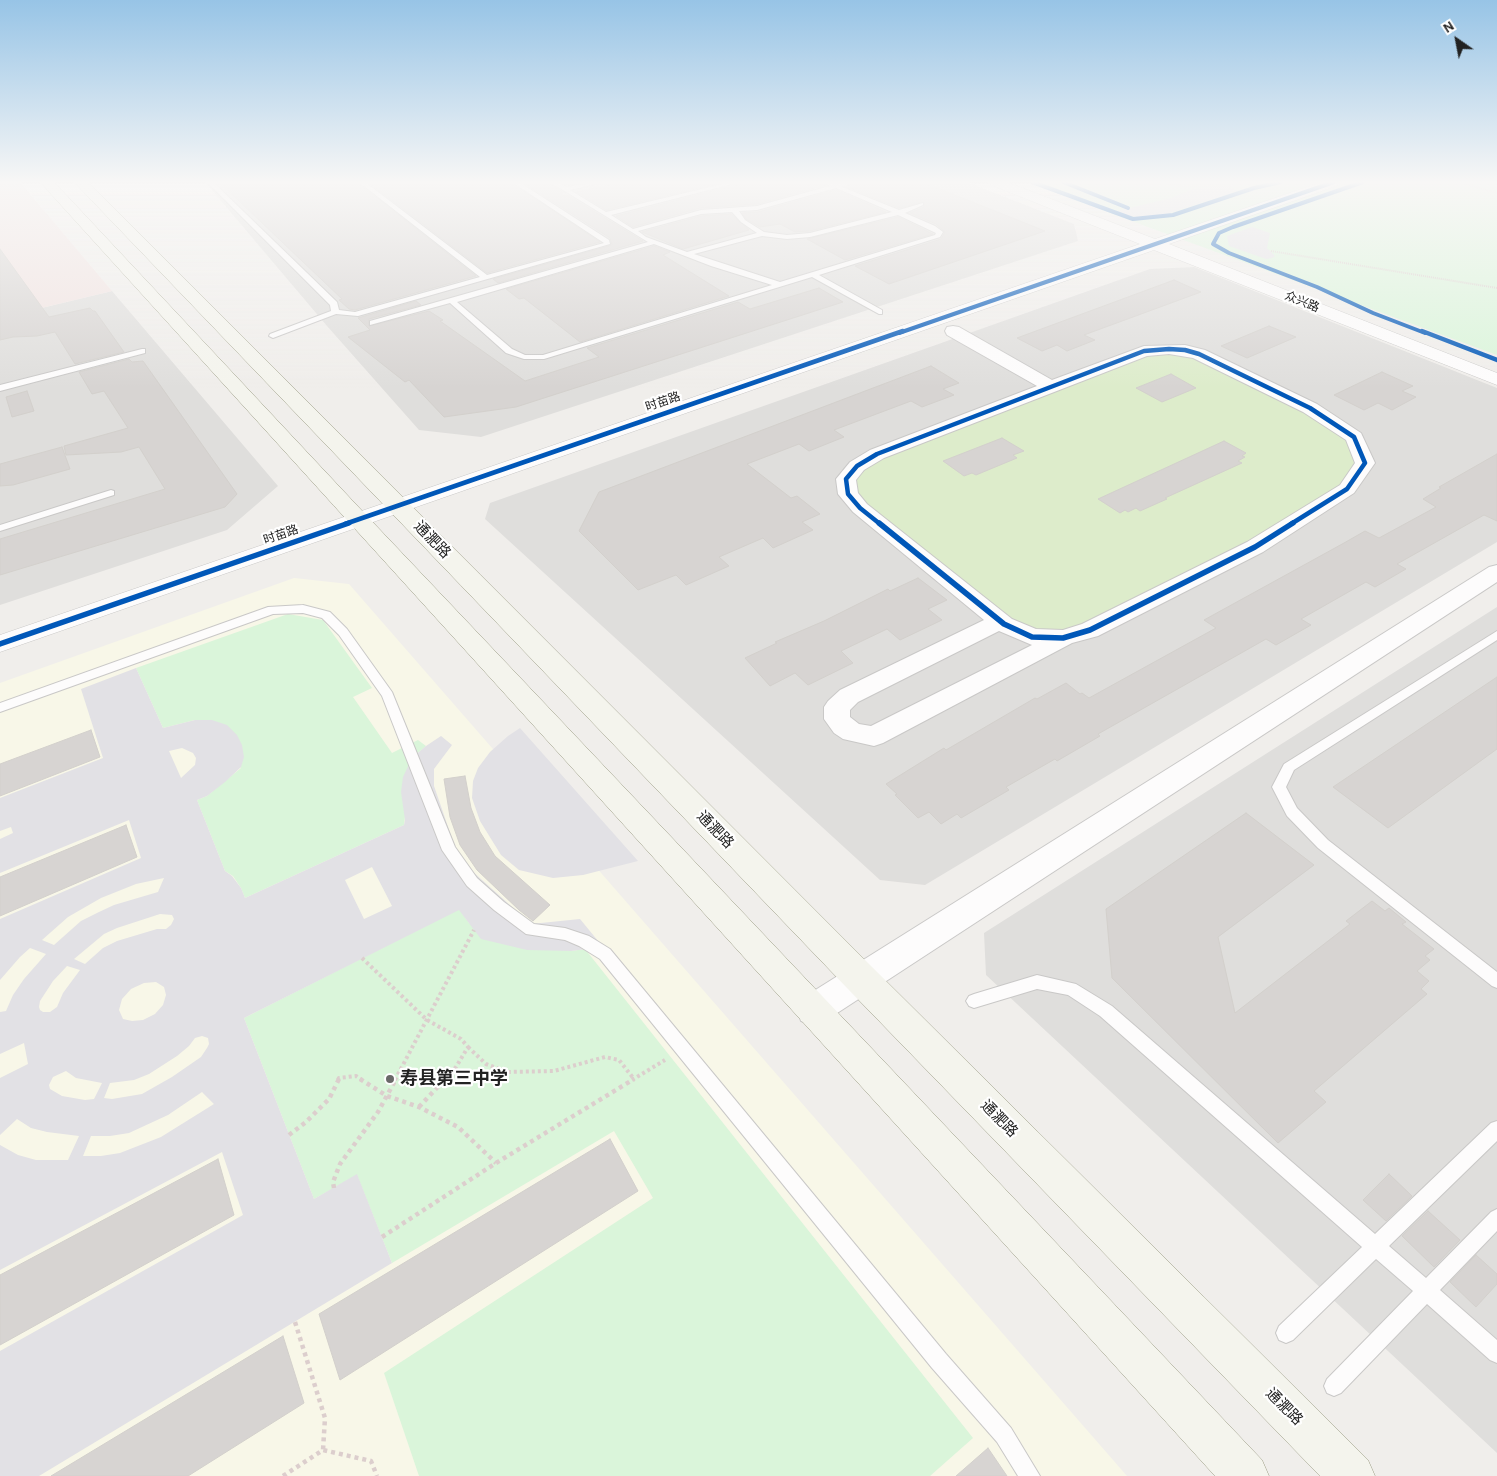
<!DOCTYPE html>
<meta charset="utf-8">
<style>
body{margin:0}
#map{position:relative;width:1497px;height:1476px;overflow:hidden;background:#f0eeeb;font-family:Karla,sans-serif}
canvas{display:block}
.north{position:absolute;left:1432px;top:15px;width:50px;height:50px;-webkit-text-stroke:4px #fff;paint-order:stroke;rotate:327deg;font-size:14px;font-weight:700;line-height:20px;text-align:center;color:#222}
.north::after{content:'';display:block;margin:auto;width:18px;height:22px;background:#222;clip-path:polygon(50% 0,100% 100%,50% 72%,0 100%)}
</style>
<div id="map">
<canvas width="1497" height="1476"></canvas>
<div class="north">N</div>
</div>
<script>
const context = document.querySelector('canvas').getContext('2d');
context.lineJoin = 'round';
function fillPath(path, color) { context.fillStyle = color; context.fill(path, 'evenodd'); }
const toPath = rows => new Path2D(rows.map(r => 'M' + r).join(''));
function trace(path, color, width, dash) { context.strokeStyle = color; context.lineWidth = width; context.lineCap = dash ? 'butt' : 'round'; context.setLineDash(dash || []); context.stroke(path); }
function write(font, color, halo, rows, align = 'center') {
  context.font = font + ' Karla,"Noto Sans SC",sans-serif'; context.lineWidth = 4.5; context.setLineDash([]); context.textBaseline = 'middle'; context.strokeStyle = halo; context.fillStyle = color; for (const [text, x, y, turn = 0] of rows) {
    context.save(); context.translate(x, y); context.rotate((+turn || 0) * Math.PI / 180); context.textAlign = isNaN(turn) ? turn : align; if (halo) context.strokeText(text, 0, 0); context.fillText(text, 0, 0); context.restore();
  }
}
fillPath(toPath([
 [205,182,967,182,1074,224,1078,241,481,437,419,430,327,326],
 [1194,267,1497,388,1497,542,925,885,880,880,485,519,490,503,1150,269],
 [112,291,278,486,227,530,0,605,0,318],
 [1497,607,1497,1453,986,975,984,933]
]), '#dfdedc');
fillPath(toPath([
 [0,182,20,182,112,291,0,318]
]), '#f1e3e1');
fillPath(toPath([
 [294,578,349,584,1127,1476,0,1476,0,683]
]), '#f8f7e8');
fillPath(toPath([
 [1181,352,1304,409,1348,438,1356,463,1338,488,1251,544,1090,624,1057,634,1030,632,1004,617,852,493,859,470,878,457,1146,353]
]), '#ddeccb');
fillPath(toPath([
 [1029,182,1497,182,1497,355,1107,212],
 [288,614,323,620,372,688,353,697,392,753,418,740,426,746,412,758,404,825,245,898,241,888,233,876,225,871,197,800,207,796,241,768,195,720,163,728,136,668],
 [459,909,469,923,571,951,585,949,973,1438,930,1476,419,1476,384,1373,653,1198,614,1131,392,1263,357,1175,314,1199,244,1018]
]), '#daf5da');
fillPath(toPath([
 [1226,186,1238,191,1167,214,1140,218,1113,212,1171,198,1193,189],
 [1252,227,1270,233,1267,248,1275,256,1272,258,1266,259,1229,246,1227,236],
 [136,668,163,728,195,720,212,720,227,725,237,735,242,745,244,757,241,767,225,782,207,796,197,800,225,871,232,876,241,888,245,898,404,825,405,820,401,792,403,777,412,758,426,746,441,736,452,745,434,769,434,786,455,847,472,871,531,924,580,919,603,947,571,951,527,950,481,939,459,910,244,1018,314,1199,357,1174,392,1263,39,1476,0,1476,0,1351,243,1215,222,1152,0,1270,0,1145,18,1155,36,1160,68,1160,79,1136,47,1132,31,1128,17,1119,0,1135,0,1078,28,1064,24,1043,0,1054,0,1012,6,1011,13,995,24,979,46,954,30,948,20,957,0,980,0,919,141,858,129,820,0,873,0,839,13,833,11,827,0,831,0,798,103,758,81,689],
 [182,748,193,753,196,758,195,765,181,778,169,751],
 [372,867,392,906,364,919,345,880],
 [164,878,158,892,114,905,99,912,81,921,54,945,42,940,68,917,101,898,136,884],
 [160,914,172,915,174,919,171,925,166,929,157,929,117,941,103,948,85,964,74,959,104,934,117,928],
 [67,966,80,970,63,993,57,1007,50,1012,43,1012,40,1010,39,1007,40,1001,53,981],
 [156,982,164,987,166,995,163,1005,155,1014,143,1020,132,1021,123,1019,119,1010,122,999,131,989,144,983],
 [202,1036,208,1038,209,1044,207,1048,201,1057,172,1077,142,1094,112,1099,104,1098,110,1083,134,1080,149,1074,177,1056,189,1046,195,1038],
 [66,1071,76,1078,102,1083,94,1099,85,1100,62,1096,50,1089,49,1085,53,1077],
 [202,1092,214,1104,161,1137,120,1153,101,1156,83,1156,91,1136,110,1136,129,1133,168,1115],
 [520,728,638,861,583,875,553,878,519,870,501,855,480,821,472,798,473,781,478,768,490,752,508,736]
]), '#e2e1e5');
const building = toPath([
 [219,182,357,182,476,276,355,310,349,309,339,300,342,299,219,182],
 [368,182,510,182,600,242,487,273,368,182],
 [522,182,548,182,562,191,562,196,567,195,643,241,498,283,493,279,612,245,610,238,522,182],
 [623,182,725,182,606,210,577,192,623,182],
 [742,182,821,182,825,185,757,204,700,208,633,227,616,216,740,184,742,182],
 [857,182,922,182,1045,231,889,284,855,266,941,239,945,232,936,224,910,213,924,207,924,202,899,208,847,187,857,182],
 [836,190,886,212,810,231,795,232,780,224,760,227,746,219,742,213,758,212,836,190],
 [731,214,749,230,683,249,642,232,701,216,731,214],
 [898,217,933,234,845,260,807,239,898,217],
 [654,246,670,252,663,255,729,296,580,342,524,298,519,299,506,289,654,246],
 [0,249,49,317,90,308,93,311,95,311,124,352,75,364,55,332,37,336,13,337,0,340,0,249],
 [1174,280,1201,292,1084,335,1095,340,1067,351,1057,345,1042,351,1017,338,1174,280],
 [819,288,843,302,516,407,444,417,409,380,405,382,348,337,370,330,358,318,416,301,421,305,369,319,369,326,429,311,443,320,440,321,525,381,599,357,587,348,738,302,750,309,819,288],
 [1269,326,1296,337,1247,358,1221,346,1269,326],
 [129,359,132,362,143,361,237,494,225,507,0,575,0,539,165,489,139,447,121,452,66,455,64,446,128,428,104,391,92,394,79,372,129,359],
 [931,366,959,383,943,389,954,395,922,407,911,401,834,430,844,437,809,451,799,444,747,464,791,498,797,496,820,514,802,522,813,530,773,548,763,538,719,557,729,566,686,585,676,575,638,590,579,531,599,492,931,366],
 [1382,372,1413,386,1402,391,1416,397,1392,410,1378,403,1364,410,1334,395,1382,372],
 [1171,374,1196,388,1162,402,1136,388,1171,374],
 [27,391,34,411,12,417,6,397,27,391],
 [1002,438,1024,451,1013,455,1017,458,976,475,972,473,964,476,943,461,1002,438],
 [1224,441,1246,453,1242,456,1245,457,1238,461,1242,463,1165,498,1167,499,1140,511,1136,508,1128,512,1125,510,1120,513,1098,499,1224,441],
 [62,447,70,469,13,485,0,486,0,464,62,447],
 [1497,454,1497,521,1484,515,1397,564,1406,569,1375,587,1366,582,1301,619,1311,625,1276,645,1266,639,1098,734,1100,736,1057,761,1055,759,1006,787,1009,790,961,818,957,814,941,824,929,812,918,818,895,795,897,794,886,784,944,748,946,750,1035,698,1037,699,1066,683,1080,694,1082,693,1089,698,1216,628,1204,620,1344,543,1365,531,1379,538,1436,507,1423,499,1441,488,1439,487,1497,454],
 [918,578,947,600,928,609,942,620,900,640,887,629,841,651,853,663,808,685,795,673,770,686,745,658,777,643,775,642,824,621,888,589,890,591,918,578],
 [1497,677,1497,749,1388,828,1333,787,1497,677],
 [91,730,100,757,0,796,0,764,91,730],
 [465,776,471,808,480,832,495,856,550,905,533,921,519,910,477,870,460,845,450,817,444,779,465,776],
 [1246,813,1314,865,1218,937,1235,1013,1350,924,1346,921,1372,901,1385,911,1389,908,1406,922,1402,924,1434,949,1425,956,1430,960,1417,971,1429,981,1421,989,1427,994,1314,1091,1326,1102,1278,1143,1112,978,1106,909,1246,813],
 [126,825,137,857,0,916,0,877,126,825],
 [610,1139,638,1191,340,1380,319,1314,610,1139],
 [218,1159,234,1215,0,1345,0,1275,218,1159],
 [1389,1174,1412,1196,1386,1221,1363,1200,1389,1174],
 [1428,1211,1460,1240,1434,1267,1402,1236,1428,1211],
 [1476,1255,1497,1274,1497,1284,1476,1307,1450,1282,1476,1255],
 [283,1336,304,1403,188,1476,51,1476,283,1336],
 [988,1448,1007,1476,956,1476,988,1448]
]);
fillPath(building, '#d7d4d2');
trace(building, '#d3d0cc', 1);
const service = toPath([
 [207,182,213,182,337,302,339,310,355,312,480,277,359,182,365,182,487,275,604,243,512,182,519,182,609,240,610,244,358,316,336,314,273,338,269,336,270,334,331,311,330,305,207,182],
 [550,182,557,182,566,187,600,182,599,183,570,190,606,212,731,182,740,182,611,215,633,229,701,210,757,206,830,186,823,182,837,184,855,182,842,187,899,210,923,203,923,205,905,213,935,226,943,232,940,237,819,275,882,310,882,314,879,314,812,277,544,359,524,359,506,353,450,303,370,325,370,321,648,242,550,182],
 [836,188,892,212,810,233,787,235,764,232,745,220,739,211,757,210,836,188],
 [732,212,741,222,757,233,687,252,646,237,638,231,701,214,732,212],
 [898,215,936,233,935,235,780,282,694,254,762,236,787,239,810,237,898,215],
 [654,244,711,266,772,285,543,355,525,355,512,349,457,302,654,244],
 [142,349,145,349,145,353,0,391,0,385,142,349],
 [111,490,114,491,114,495,0,531,0,525,111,490],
 [303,605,330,612,347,629,392,692,455,847,477,878,504,902,534,924,565,928,589,936,610,949,946,1354,1011,1428,1040,1476,1018,1476,997,1442,932,1368,600,959,579,946,565,940,526,934,494,910,467,886,442,850,382,696,339,635,322,618,303,613,273,614,0,712,0,703,268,607,303,605],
 [1497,631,1497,640,1294,770,1286,787,1297,808,1328,840,1497,972,1497,988,1492,986,1318,848,1287,816,1272,787,1284,764,1497,631],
 [1037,975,1076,984,1112,1006,1375,1234,1491,1123,1497,1121,1497,1141,1389,1246,1426,1278,1491,1212,1497,1209,1497,1231,1440,1290,1497,1340,1497,1363,1490,1360,1427,1304,1341,1393,1334,1396,1327,1393,1324,1386,1327,1379,1413,1291,1376,1259,1293,1340,1286,1343,1279,1340,1276,1333,1279,1326,1362,1247,1100,1016,1068,995,1037,989,974,1008,969,1006,966,1001,969,996,974,994,1037,975]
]);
const minor = toPath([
 [953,326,959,327,1052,380,1144,346,1185,345,1205,350,1317,404,1361,433,1375,463,1354,493,1263,552,1098,636,1072,643,883,743,874,746,843,739,834,733,824,719,824,707,828,701,840,690,984,620,853,512,838,494,836,479,850,462,870,450,1037,386,947,335,945,331,947,327,953,326],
 [1169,354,1193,358,1303,412,1346,440,1355,463,1340,485,1247,542,1082,624,1063,630,1036,629,1012,619,867,504,858,493,856,480,864,470,884,458,1147,356,1169,354],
 [999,631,1032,645,871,726,859,724,850,717,850,710,858,702,999,631],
 [1497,565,1497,582,825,1021,813,1025,801,1021,797,1010,801,999,1489,567,1497,565]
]);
const tertiary = toPath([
 [989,182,1007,182,1155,239,1322,182,1341,182,1339,185,1169,244,1497,373,1497,385,1154,250,0,652,0,635,1140,244,991,185,989,182]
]);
const secondary = toPath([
 [40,182,54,182,366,515,1262,1460,1269,1476,1215,1476,40,182],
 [74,182,88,182,872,967,1368,1460,1375,1476,1320,1476,848,989,74,182]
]);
trace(service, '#c9c8c7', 2);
trace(minor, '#c9c8c7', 2);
trace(tertiary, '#c9c8c7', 1);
trace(secondary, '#999a82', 1);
trace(toPath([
 [1158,182,1183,186,1223,185,1231,188],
 [1458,182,1497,193],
 [1492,182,1497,183],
 [1271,251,1497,288]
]), '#dccecd', 2, [1, 1]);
trace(toPath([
 [362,958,427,1020,461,1039,468,1047,456,1067,444,1080],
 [468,1047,486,1064,508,1072,554,1071,605,1057,619,1060,634,1079],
 [338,1080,339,1078,356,1076,362,1080],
 [395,1080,474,930],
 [632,1080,665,1060]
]), '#dccecd', 4, [3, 3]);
trace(toPath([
 [360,1079,387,1096,419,1107,458,1127,496,1163],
 [419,1107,445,1079],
 [289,1135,306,1122,329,1099,339,1079],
 [334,1188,333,1182,340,1164,378,1112,396,1079],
 [382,1237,496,1163,634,1079],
 [295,1322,325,1418,323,1450],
 [283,1476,323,1450,371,1461,377,1476]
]), '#dccecd', 4.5, [4, 4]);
fillPath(service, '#fdfcfc');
fillPath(minor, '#fdfcfc');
fillPath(tertiary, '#fdfcfc');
fillPath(secondary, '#f4f4ed');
trace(toPath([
 [1032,182,1133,219,1173,215,1254,188,1281,182],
 [1063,182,1128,208],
 [1363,182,1233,227,1219,233,1213,244,1229,253,1317,287,1373,313,1425,333],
 [899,333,1334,182]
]), '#0057b8', 4);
trace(toPath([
 [1422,331,1497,360],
 [345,524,903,331],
 [880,524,860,508,848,494,846,479,857,466,877,454,1144,351,1169,349,1185,350,1199,354,1310,408,1354,437,1365,463,1347,489,1291,524]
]), '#0057b8', 4.5);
trace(toPath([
 [879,523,1004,624,1032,637,1063,638,1090,630,1255,547,1293,523],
 [0,644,349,523]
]), '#0057b8', 5.5);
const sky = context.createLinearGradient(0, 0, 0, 388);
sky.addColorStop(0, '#97c4e6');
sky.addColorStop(0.47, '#f8f7f6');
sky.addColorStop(1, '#f8f7f600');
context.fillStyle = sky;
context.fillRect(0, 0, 1497, 388);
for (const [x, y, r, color] of [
 [390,1079,5,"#6a6968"]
]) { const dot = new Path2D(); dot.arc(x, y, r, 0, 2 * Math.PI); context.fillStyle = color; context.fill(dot); trace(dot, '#fff', 2); }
write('12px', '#222', '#fff', [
 ["众兴路",1302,302,22],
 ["时苗路",663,402,-19],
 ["时苗路",281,535,-19]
]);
write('15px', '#222', '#fff', [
 ["通淝路",432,540,46],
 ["通淝路",715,830,46],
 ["通淝路",999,1119,45],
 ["通淝路",1284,1407,45]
]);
write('bold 18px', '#222', '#fff', [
 ["寿县第三中学",400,1079]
], 'left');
</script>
